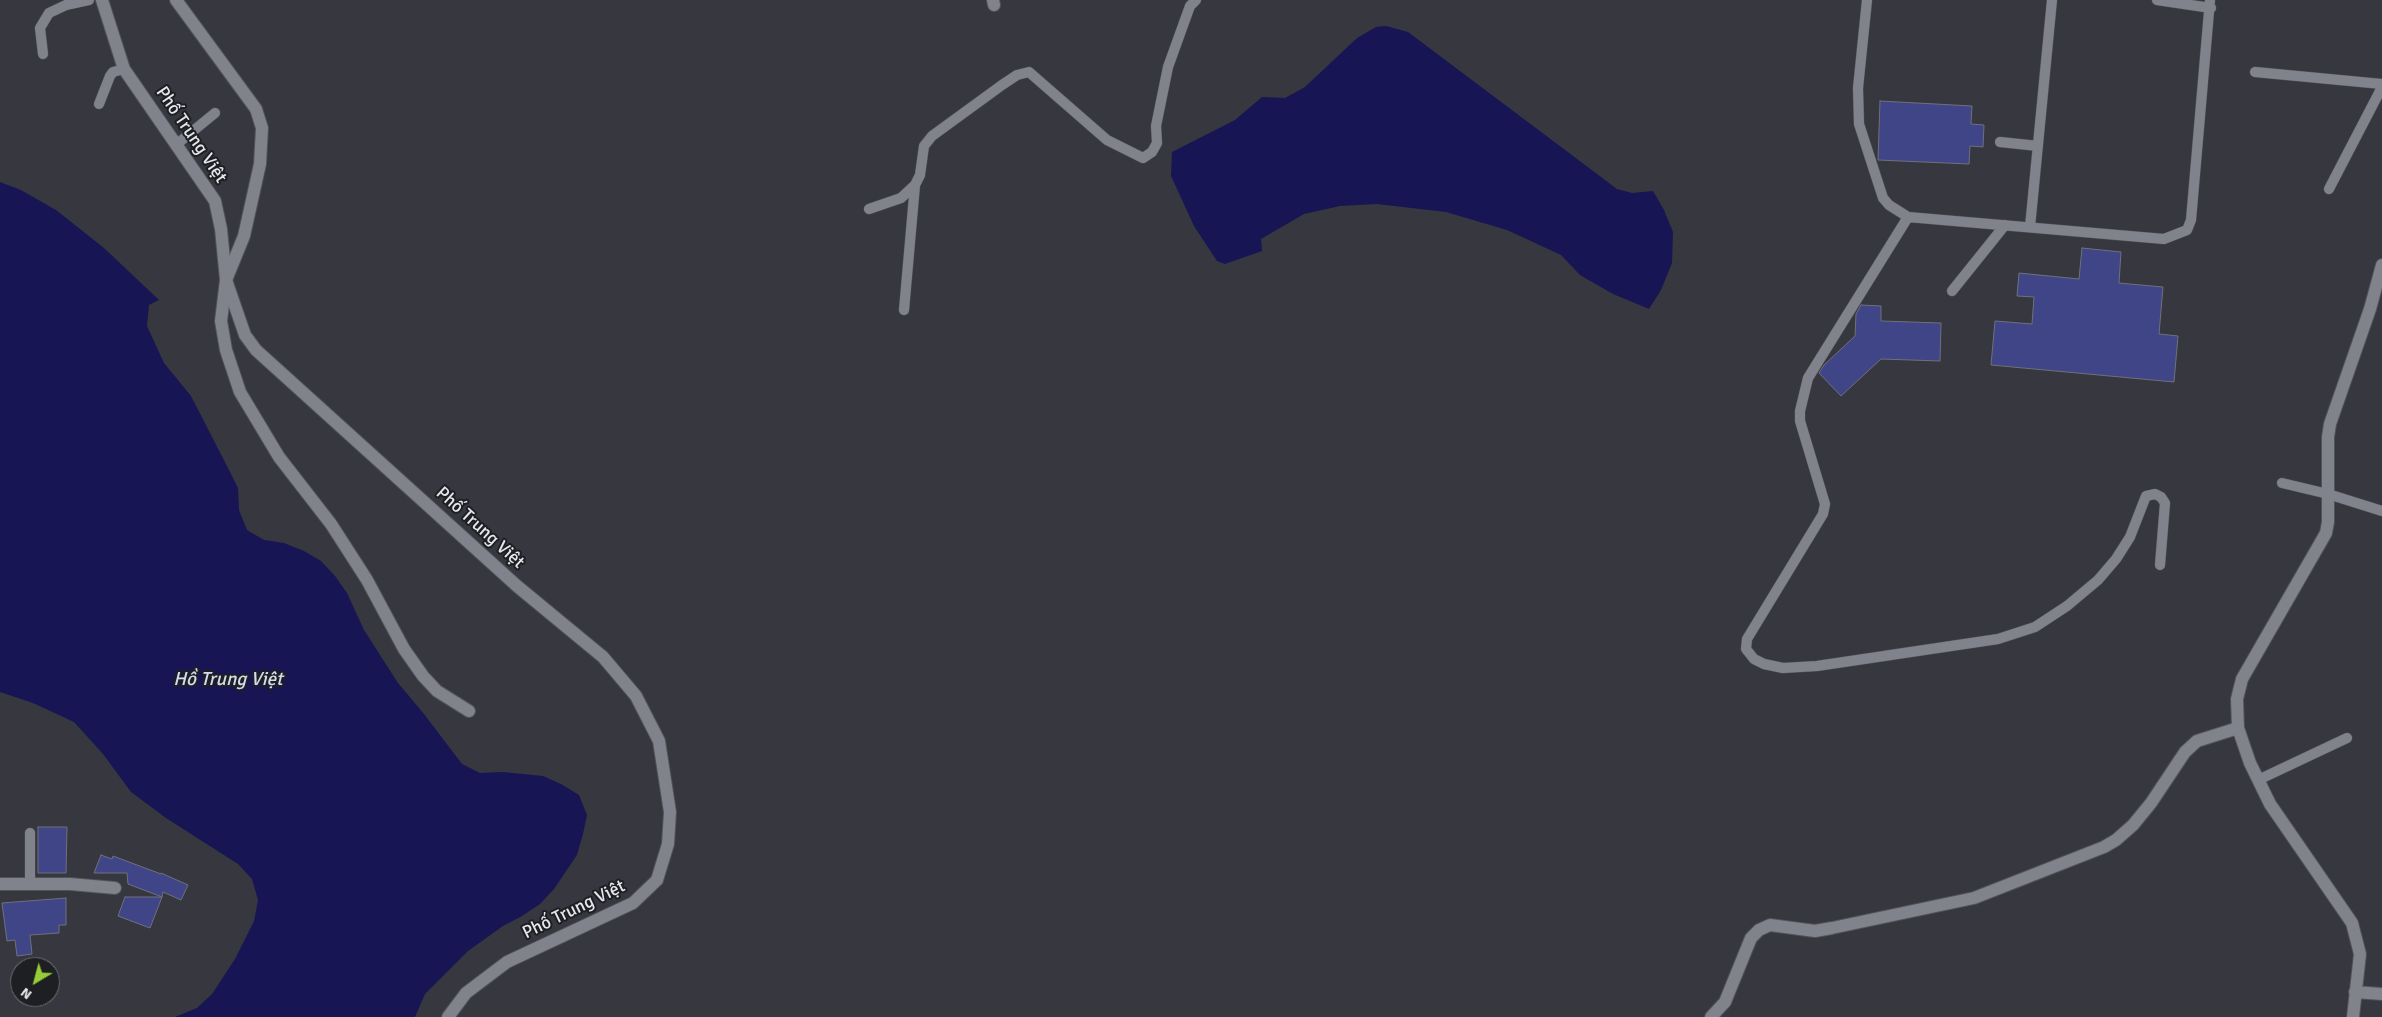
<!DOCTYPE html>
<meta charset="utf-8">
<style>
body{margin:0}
#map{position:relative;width:2382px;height:1017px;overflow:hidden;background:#36373f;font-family:Signika,sans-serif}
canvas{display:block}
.north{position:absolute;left:10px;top:957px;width:50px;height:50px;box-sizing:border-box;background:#1e1f23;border:1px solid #6e6f73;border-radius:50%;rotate:217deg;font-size:14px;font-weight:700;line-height:20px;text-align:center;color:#e6e7ec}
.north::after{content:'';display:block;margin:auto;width:18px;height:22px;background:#97cc38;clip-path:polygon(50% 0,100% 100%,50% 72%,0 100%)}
</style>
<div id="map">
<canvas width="2382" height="1017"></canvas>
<div class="north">N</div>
</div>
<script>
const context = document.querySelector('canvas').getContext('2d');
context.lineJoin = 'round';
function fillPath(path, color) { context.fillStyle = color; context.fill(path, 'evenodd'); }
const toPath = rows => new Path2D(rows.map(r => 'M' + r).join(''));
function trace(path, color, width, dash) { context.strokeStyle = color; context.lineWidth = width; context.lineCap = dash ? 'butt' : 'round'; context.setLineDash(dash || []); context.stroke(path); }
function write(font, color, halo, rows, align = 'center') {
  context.font = font + ' Signika,sans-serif'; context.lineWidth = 4; context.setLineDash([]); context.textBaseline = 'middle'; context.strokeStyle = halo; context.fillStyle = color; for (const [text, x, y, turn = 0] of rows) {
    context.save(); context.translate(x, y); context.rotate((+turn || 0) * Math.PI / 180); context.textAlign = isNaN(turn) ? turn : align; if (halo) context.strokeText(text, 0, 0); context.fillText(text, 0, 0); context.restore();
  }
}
fillPath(toPath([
 [1386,26,1408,32,1617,189,1632,193,1653,191,1664,210,1673,232,1672,263,1661,290,1649,309,1613,294,1580,275,1561,255,1507,230,1446,212,1377,204,1340,206,1304,214,1261,239,1262,251,1225,264,1217,261,1194,226,1171,176,1172,152,1235,120,1262,97,1285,98,1305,87,1357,38,1376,27],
 [0,182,21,190,56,210,104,248,159,300,149,305,147,326,164,363,191,396,229,470,238,488,239,510,247,530,264,540,284,543,304,551,321,561,335,576,347,593,364,630,398,683,424,714,462,764,480,773,502,772,543,776,561,784,579,795,587,815,583,834,577,855,554,889,540,904,522,916,503,926,468,951,425,994,415,1017,175,1017,197,1008,212,994,235,959,254,921,258,900,252,879,238,864,166,818,131,792,103,754,74,722,33,703,0,692]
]), '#181554');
const building = toPath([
 [1880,101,1972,106,1971,124,1984,125,1983,147,1970,146,1969,164,1878,160,1880,101],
 [2082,248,2121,252,2119,283,2163,287,2159,334,2178,336,2174,382,1991,365,1995,321,2032,324,2034,297,2017,296,2019,273,2079,279,2082,248],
 [1861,305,1881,306,1881,321,1941,323,1940,361,1881,359,1841,396,1819,373,1824,365,1855,336,1856,314,1861,305],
 [38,827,67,827,66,873,38,873,38,827],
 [101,855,112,859,113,856,161,874,161,873,188,885,181,900,163,892,162,897,128,884,127,873,94,873,101,855],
 [125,897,162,897,150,928,118,916,125,897],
 [66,898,66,925,59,925,59,933,30,935,32,954,17,956,15,940,7,941,2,903,66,898]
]);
fillPath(building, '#404588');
trace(building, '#6f717a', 1);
const service = toPath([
 [1867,0,1858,88,1859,124,1883,198,1889,205,1908,217,2164,239,2187,230,2191,220,2210,0],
 [2157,0,2211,8],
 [43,54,40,28,49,13,66,5,89,0],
 [2255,72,2382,84],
 [99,104,110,76,113,72,124,69],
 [2000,142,2038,146],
 [177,144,215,113],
 [2329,189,2382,87],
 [869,209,901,198,915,185,920,175,924,146,932,136,1002,85,1017,75,1029,72,1107,140,1143,158,1152,152,1157,143,1156,126,1168,67,1190,6,1196,0],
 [1908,217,1808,378,1800,411,1800,421,1825,504,1823,514,1747,639,1746,649,1754,659,1764,664,1783,668,1817,666,1998,639,2035,627,2067,606,2098,580,2116,559,2130,537,2146,496,2155,494,2161,497,2165,503,2160,565],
 [2030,227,2052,0],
 [1952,291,2005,225],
 [904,310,915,185],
 [2282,483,2328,494,2382,511],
 [2258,780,2347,738],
 [30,884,30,833]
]);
const minor = toPath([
 [176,0,256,109,262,128,260,164,244,236,226,280,221,321,226,350,240,392,279,457,331,524,367,580,404,649,423,676,437,691,469,711],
 [993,0,994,5],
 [0,884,70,884,115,888],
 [2355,992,2382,994],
 [1711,1017,1725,1002,1751,938,1759,930,1770,925,1815,931,1832,928,1974,898,2104,847,2116,840,2133,825,2151,803,2185,752,2197,741,2238,728],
 [2353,1017,2360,954,2352,923,2270,804,2250,763,2238,728,2237,699,2242,679,2326,533,2328,522,2328,437,2330,424,2370,309,2382,265]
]);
const tertiary = toPath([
 [102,0,124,69,215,201,221,229,226,280,245,335,256,350,517,586,603,657,636,696,659,741,670,812,668,844,657,880,633,903,507,962,466,993,448,1017]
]);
trace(service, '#515359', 11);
trace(minor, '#515359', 14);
trace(tertiary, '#515359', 14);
trace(service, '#80828c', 10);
trace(minor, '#80828c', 12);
trace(tertiary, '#80828c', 12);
write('18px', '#e6e7ec', '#1e1f23', [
 ["Phố Trung Việt",191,135,56],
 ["Phố Trung Việt",480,528,42],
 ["Phố Trung Việt",574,910,-26]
]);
write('italic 19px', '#d6daee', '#1e1f23', [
 ["Hồ Trung Việt",228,680]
]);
</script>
